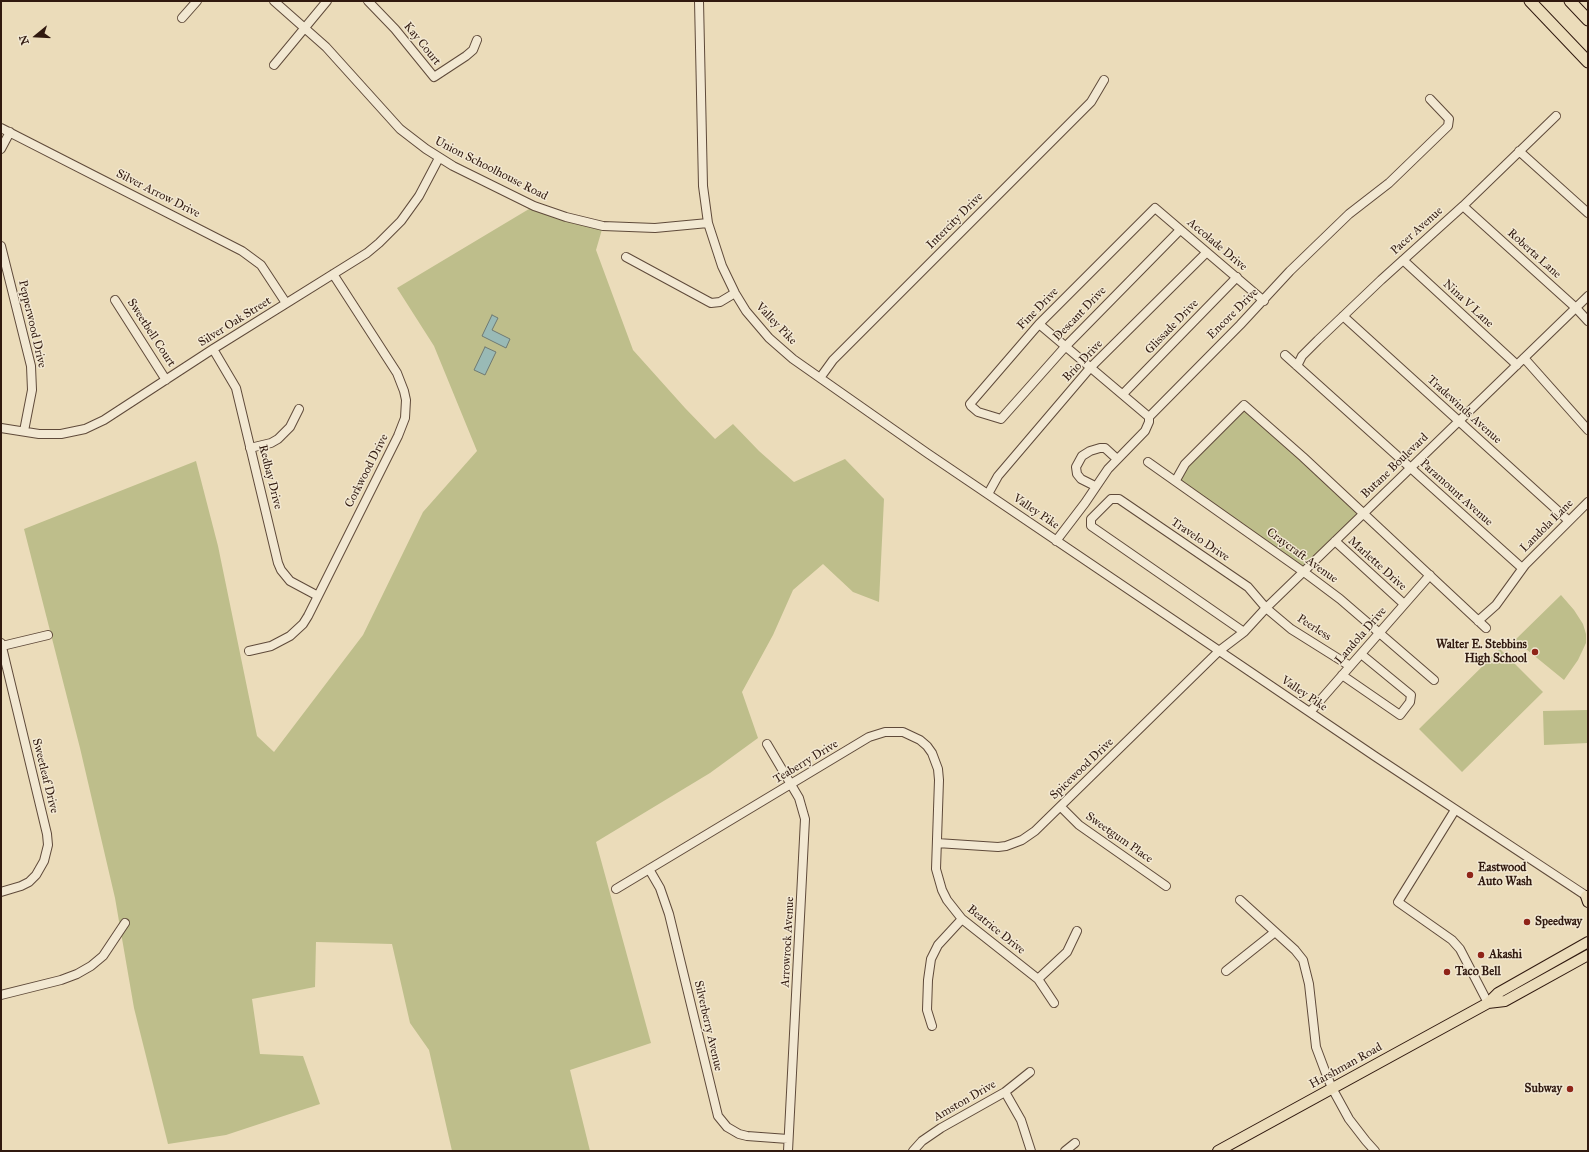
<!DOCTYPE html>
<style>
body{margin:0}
#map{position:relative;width:1589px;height:1152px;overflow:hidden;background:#ebdcba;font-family:"IM FELL Great Primer",serif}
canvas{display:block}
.frame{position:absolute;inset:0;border:2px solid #30190f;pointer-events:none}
.north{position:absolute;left:16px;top:16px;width:40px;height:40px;-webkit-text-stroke:3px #f2e8d2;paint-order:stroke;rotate:252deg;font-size:11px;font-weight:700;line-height:16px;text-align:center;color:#30190f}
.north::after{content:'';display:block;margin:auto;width:14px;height:18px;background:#30190f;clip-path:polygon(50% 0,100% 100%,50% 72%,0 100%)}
</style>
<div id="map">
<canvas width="1589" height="1152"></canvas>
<div class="frame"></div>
<div class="north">N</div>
</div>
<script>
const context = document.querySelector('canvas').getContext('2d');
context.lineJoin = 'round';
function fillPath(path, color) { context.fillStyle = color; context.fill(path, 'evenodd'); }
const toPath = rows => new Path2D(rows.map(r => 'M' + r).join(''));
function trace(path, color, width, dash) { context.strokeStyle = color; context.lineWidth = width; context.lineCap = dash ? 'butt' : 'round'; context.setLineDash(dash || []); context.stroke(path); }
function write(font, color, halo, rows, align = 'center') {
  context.font = font + ' "IM FELL Great Primer",serif'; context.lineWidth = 3; context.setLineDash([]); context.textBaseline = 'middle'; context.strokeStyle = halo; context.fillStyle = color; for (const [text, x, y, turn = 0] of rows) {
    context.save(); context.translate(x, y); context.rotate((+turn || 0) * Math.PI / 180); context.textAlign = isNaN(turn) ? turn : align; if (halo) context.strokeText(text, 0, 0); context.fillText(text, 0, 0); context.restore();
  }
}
fillPath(toPath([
 [534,206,603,226,596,250,633,350,685,408,715,439,733,424,759,451,794,482,845,459,884,499,879,602,853,592,823,564,793,590,773,635,742,692,758,738,710,773,596,842,651,1043,570,1070,590,1151,452,1151,429,1050,410,1023,392,944,316,942,315,987,252,999,260,1054,303,1056,320,1104,226,1135,168,1144,134,1008,115,898,80,748,24,529,196,461,218,546,257,736,274,752,363,635,423,512,477,451,434,346,397,288],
 [1244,405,1363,514,1303,572,1176,480],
 [1561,595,1574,610,1583,624,1586,634,1586,643,1578,660,1564,680,1515,640],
 [1500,649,1543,692,1462,772,1419,729],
 [1588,710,1588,743,1544,745,1543,711]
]), '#bebe8b');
const water = toPath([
 [492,315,498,318,492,330,510,339,506,348,482,336,492,315],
 [485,347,496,352,485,375,474,370,485,347]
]);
fillPath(water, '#99bab6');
trace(water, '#6f7a73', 1);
const minor = toPath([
 [274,1,326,47,400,129,426,149,453,166,534,206,566,217,603,226,655,228,708,223],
 [368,1,395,29,434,77,466,56,473,50,477,40],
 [699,1,703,186,708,223,722,266,735,293,746,311,769,338,793,359,927,453,1376,757,1588,897],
 [182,18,197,1],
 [274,65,327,1],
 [1,128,242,251,261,265,286,303],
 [1,149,10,132],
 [1519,151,1588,213],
 [1463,206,1576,308,1588,321],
 [1180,230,1065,347,1001,419,978,412,971,406,970,404,1039,324,1155,208,1264,301],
 [1,246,31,366,32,390,24,431],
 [626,257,711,303,720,302,735,293],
 [1403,260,1517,365],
 [115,300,166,380],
 [1343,316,1569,521],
 [1039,324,1149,417],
 [213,349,236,388,278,563,281,570,290,581,318,596],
 [1285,355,1522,568],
 [1524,358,1588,430],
 [1297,366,1302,356,1318,340,1381,280,1463,206,1556,116],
 [820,378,833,360,1091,102,1104,80],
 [1123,394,1237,277],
 [1,428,39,434,61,434,85,429,104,420,213,349,367,253,379,243,401,221,419,196,439,158],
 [250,448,271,443,278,439,290,427,299,409],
 [1148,462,1308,575,1340,599,1434,680],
 [1176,480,1185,464,1244,405,1303,457,1486,628],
 [1095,486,1081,479,1077,474,1076,467,1082,456,1090,451,1100,448,1105,448,1117,459],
 [988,494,998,476,1090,368,1206,253],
 [1056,541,1085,503,1108,469,1145,431,1149,422,1149,417,1240,325,1290,271,1349,214,1389,183,1448,126,1449,119,1430,99],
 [1335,541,1404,604],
 [1478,621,1496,605,1525,565,1588,502],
 [1244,632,1091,526,1091,519,1111,499,1119,499,1248,587,1266,608,1291,629,1350,666],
 [1,643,47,834,48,845,44,861,36,875,29,882,21,886,1,892],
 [2,646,48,635],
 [249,651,271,646,290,636,303,624,308,616,398,436,405,418,406,400,404,391,397,373,333,274],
 [1342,675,1400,715,1410,702,1411,695,1361,654],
 [1310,712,1430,575],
 [767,744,799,798,805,819,788,1151],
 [1061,807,1079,825,1166,886],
 [1455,810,1398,902,1452,940,1460,949,1488,1003],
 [937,843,998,847,1006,846,1022,840,1035,831,1219,651,1244,632,1266,608,1588,296],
 [649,869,660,888,669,914,718,1116,727,1127,739,1134,747,1136,788,1139],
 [616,889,869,737,885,732,903,732,920,740,927,746,932,753,938,769,939,780,936,869,942,890,947,900,962,919,1038,979,1054,1003],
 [1240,900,1295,950,1303,960,1309,984,1316,1047,1325,1071,1332,1088,1349,1119,1366,1141,1375,1151],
 [1226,971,1275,932],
 [1038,979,1067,952,1077,931],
 [1,995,61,980,77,974,91,966,103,956,125,923],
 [932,1026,927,1010,928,980,931,959,938,945,962,919],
 [1005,1092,1021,1120,1031,1151],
 [913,1151,922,1141,941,1128,1005,1092,1030,1072],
 [1065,1151,1075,1143]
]);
const major = toPath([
 [1586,896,1588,902],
 [1488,1003,1505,1001,1588,955],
 [1218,1151,1488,1003,1498,993,1588,942]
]);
const highway = toPath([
 [1530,1,1588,62],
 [1570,1,1588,20]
]);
trace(minor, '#5f4a3a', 10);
trace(major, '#30190f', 12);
trace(highway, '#30190f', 13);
trace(minor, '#f2e8d2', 8);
trace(major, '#ebdcba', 10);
trace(highway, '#ebdcba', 11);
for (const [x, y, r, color] of [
 [1535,652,4,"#8f2418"],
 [1470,875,4,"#8f2418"],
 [1527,922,4,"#8f2418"],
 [1481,955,4,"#8f2418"],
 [1447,972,4,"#8f2418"],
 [1570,1089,4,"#8f2418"]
]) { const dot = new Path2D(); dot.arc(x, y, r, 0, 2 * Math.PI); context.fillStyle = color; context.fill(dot); trace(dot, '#f2e8d2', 1.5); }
write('12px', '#30190f', '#f2e8d2', [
 ["Kay Court",422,44,51],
 ["Union Schoolhouse Road",491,169,27],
 ["Silver Arrow Drive",158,194,27],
 ["Intercity Drive",955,221,-45],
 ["Pacer Avenue",1417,231,-42],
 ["Accolade Drive",1217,245,40],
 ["Roberta Lane",1534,254,42],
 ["Nina V Lane",1468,304,43],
 ["Fine Drive",1038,309,-46],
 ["Descant Drive",1080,314,-46],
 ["Encore Drive",1233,314,-45],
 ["Silver Oak Street",235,322,-32],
 ["Pepperwood Drive",32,324,77],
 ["Valley Pike",776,324,46],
 ["Glissade Drive",1172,327,-46],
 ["Sweetbell Court",151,333,57],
 ["Brio Drive",1083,361,-47],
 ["Tradewinds Avenue",1464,410,42],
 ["Butane Boulevard",1395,466,-44],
 ["Corkwood Drive",367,471,-63],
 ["Redbay Drive",270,477,76],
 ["Paramount Avenue",1456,493,42],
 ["Valley Pike",1036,512,34],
 ["Landola Lane",1547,526,-45],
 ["Travelo Drive",1200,540,34],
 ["Craycraft Avenue",1302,556,36],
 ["Marlette Drive",1377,564,42],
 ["Peerless",1314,628,33],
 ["Landola Drive",1361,636,-49],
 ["Valley Pike",1304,694,34],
 ["Teaberry Drive",806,762,-31],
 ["Spicewood Drive",1082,769,-44],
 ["Sweetleaf Drive",45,776,76],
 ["Sweetgum Place",1119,838,35],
 ["Beatrice Drive",996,930,39],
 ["Arrowrock Avenue",788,942,-87],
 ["Silverberry Avenue",708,1026,77],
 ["Harshman Road",1346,1066,-29],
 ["Amston Drive",965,1101,-30]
]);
write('bold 12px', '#30190f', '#f2e8d2', [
 ["Walter E. Stebbins",1527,645,"right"],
 ["High School",1527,659,"right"],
 ["Eastwood",1478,868],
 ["Auto Wash",1478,882],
 ["Speedway",1535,922],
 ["Akashi",1489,955],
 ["Taco Bell",1455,972],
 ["Subway",1562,1089,"right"]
], 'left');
</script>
